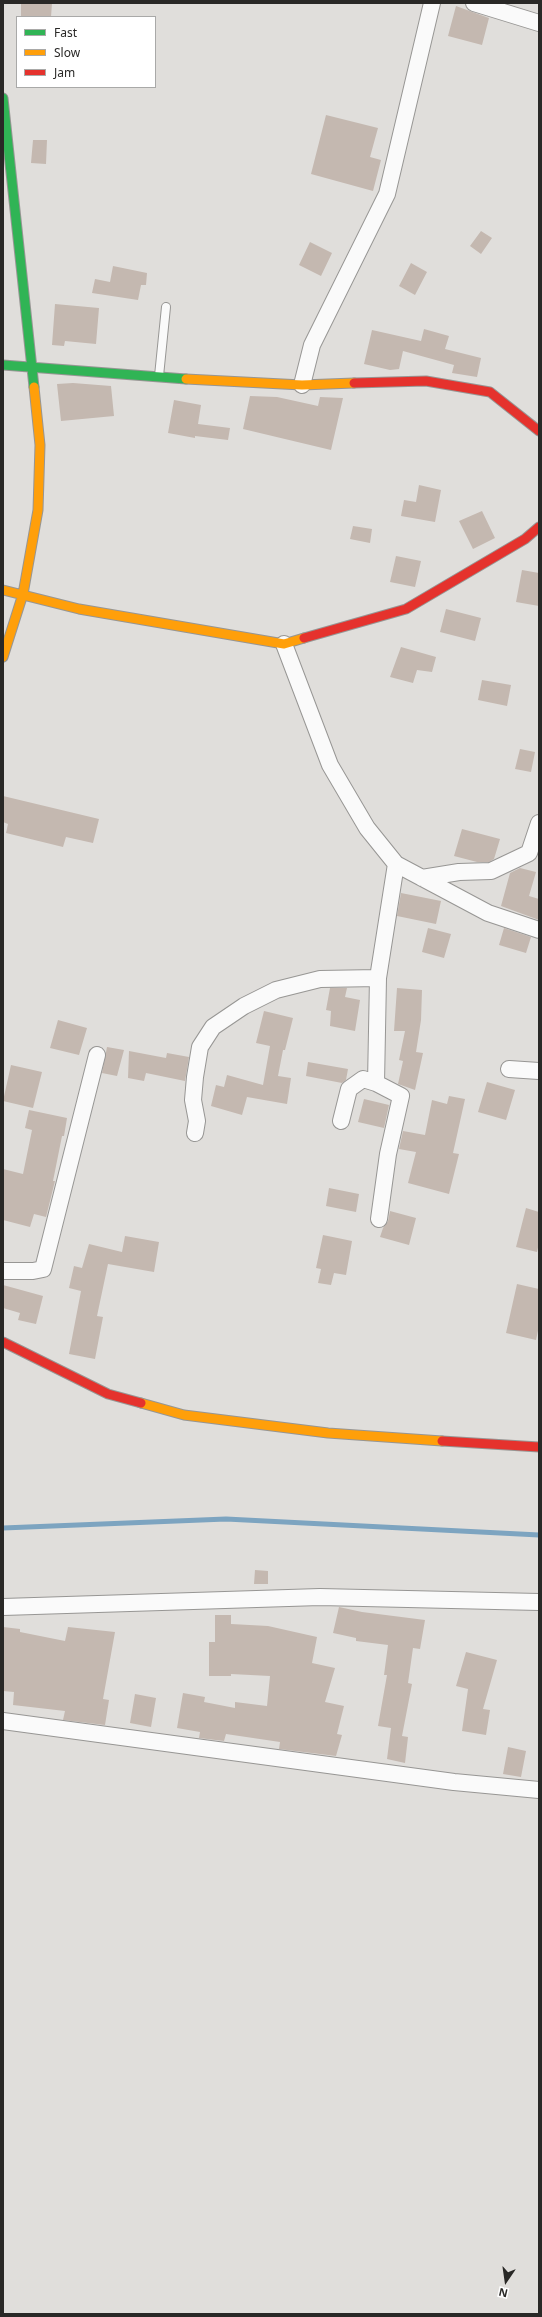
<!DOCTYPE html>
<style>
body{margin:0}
#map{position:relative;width:542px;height:2317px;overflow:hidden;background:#e0dedb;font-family:"Noto Sans",sans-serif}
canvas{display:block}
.frame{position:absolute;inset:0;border:4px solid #292826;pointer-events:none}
.legend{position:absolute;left:16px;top:16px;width:140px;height:72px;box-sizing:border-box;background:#fff;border:1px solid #a9a9a8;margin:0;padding:5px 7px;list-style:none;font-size:12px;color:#292826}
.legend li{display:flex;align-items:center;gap:8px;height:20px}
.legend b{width:20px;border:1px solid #a9a9a8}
.north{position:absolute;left:486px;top:2261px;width:40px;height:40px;-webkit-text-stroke:3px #fff;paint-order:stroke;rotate:193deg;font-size:11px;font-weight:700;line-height:16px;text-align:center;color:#292826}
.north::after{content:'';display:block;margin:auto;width:14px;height:18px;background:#292826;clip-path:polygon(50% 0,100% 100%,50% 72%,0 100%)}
</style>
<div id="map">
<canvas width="542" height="2317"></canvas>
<div class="frame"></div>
<ul class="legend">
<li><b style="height:5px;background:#30b455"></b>Fast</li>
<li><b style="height:5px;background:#ff9f0a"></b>Slow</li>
<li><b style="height:5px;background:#e5322d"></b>Jam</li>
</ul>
<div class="north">N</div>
</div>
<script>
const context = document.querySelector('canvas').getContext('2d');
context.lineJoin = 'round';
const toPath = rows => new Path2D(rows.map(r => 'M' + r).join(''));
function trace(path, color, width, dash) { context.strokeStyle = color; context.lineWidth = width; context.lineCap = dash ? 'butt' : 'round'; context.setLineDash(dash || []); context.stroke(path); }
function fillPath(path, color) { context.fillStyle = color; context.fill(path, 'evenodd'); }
trace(toPath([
 [3,1528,226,1519,539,1535]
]), '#7da4c0', 5);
fillPath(toPath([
 [21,3,52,3,51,17,21,17],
 [456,6,489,18,482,45,448,36],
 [326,115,378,128,370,157,381,160,373,191,311,174],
 [33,140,47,140,46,164,31,163],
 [481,231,492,238,481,254,470,246],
 [310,242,332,253,321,276,299,265],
 [411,263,427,272,415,295,399,286],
 [113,266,147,273,146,285,141,285,138,300,92,293,95,279,110,282],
 [55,304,99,308,96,344,65,341,64,346,52,345],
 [424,329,449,336,445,349,481,358,477,377,452,373,454,365,403,351,399,369,390,370,364,364,372,330,421,341],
 [73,383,111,386,114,416,61,421,57,384],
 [250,396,277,397,318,406,320,397,343,398,331,450,243,429],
 [174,400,201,405,198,424,230,428,228,440,195,436,195,438,168,433],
 [419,485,441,490,435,522,401,516,404,500,416,502],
 [482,511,495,538,473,549,459,521],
 [353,526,372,529,370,543,350,539],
 [396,556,421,561,415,587,390,582],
 [522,570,539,573,539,606,516,602],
 [446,609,481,618,475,641,440,632],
 [401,647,436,657,432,672,417,670,413,683,390,677],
 [482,680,511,685,507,706,478,700],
 [520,749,535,752,531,772,515,769],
 [3,796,99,819,93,843,66,837,63,847,6,833,8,824,3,822],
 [462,829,500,839,494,859,489,862,477,862,454,856],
 [520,868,536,872,529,896,539,899,539,920,501,906,510,873],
 [401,893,441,901,436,924,397,916],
 [428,928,451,934,444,958,422,952],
 [504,928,531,937,526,953,499,945],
 [330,988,347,988,345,997,360,1000,355,1031,330,1026,331,1011,326,1010],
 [397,988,422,990,421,1020,416,1052,423,1053,415,1090,398,1084,403,1061,399,1060,405,1031,394,1031],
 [264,1011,293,1018,285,1050,283,1050,278,1076,291,1078,287,1104,247,1097,242,1115,211,1106,216,1085,224,1087,227,1075,263,1085,270,1046,256,1043],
 [58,1020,87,1028,79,1055,50,1048],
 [107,1047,124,1050,117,1076,102,1073],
 [129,1051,166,1058,167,1053,189,1057,185,1081,146,1073,144,1081,128,1078],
 [308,1062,348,1069,346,1080,342,1083,306,1076],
 [11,1065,42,1072,33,1108,3,1101],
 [487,1082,515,1090,506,1120,478,1112],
 [449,1096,465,1099,453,1153,459,1154,449,1194,408,1183,416,1152,399,1149,403,1131,425,1135,432,1100,447,1104],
 [364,1099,389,1105,384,1128,358,1122],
 [29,1110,67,1118,64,1136,62,1136,53,1181,55,1181,46,1217,34,1214,30,1227,3,1220,3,1169,23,1174,32,1130,25,1128],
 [329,1188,359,1194,356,1212,326,1206],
 [526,1208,539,1212,539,1243,537,1252,516,1247],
 [390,1211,416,1218,409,1245,380,1237,383,1228,388,1221],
 [323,1235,352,1241,346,1275,334,1273,331,1285,318,1283,321,1269,316,1268],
 [125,1236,159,1242,154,1272,108,1264,97,1316,103,1317,95,1359,69,1354,81,1291,69,1288,74,1266,82,1268,89,1244,122,1252],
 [517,1284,539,1289,539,1326,536,1340,506,1333],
 [3,1285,43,1296,36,1324,18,1320,20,1313,3,1308],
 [255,1570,268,1571,268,1584,254,1584],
 [339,1607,362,1612,425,1620,420,1649,413,1648,408,1683,412,1684,402,1736,408,1737,405,1763,387,1759,391,1728,378,1726,387,1675,384,1675,388,1645,356,1641,356,1638,333,1633],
 [215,1615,231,1615,231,1624,268,1626,317,1637,312,1663,335,1668,325,1702,344,1706,337,1734,342,1735,336,1756,279,1749,280,1742,226,1734,224,1741,199,1738,200,1732,177,1728,183,1693,205,1697,204,1702,235,1708,235,1702,267,1706,270,1676,231,1674,231,1676,209,1676,209,1642,215,1642],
 [3,1627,20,1629,20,1632,65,1641,68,1627,115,1632,103,1699,109,1700,105,1725,63,1720,65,1711,13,1705,14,1692,3,1691],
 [466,1652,497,1660,483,1709,490,1710,486,1735,462,1731,468,1689,456,1686],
 [135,1694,156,1698,151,1727,130,1723],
 [508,1747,526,1751,521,1777,503,1774]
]), '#c4b8b0');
const lane = toPath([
 [159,376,166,307]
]);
const street = toPath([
 [474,3,539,23],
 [302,385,312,345,387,194,432,3],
 [284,644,330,765,367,828,396,864,488,913,539,930],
 [422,878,459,872,491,871,529,853,539,823],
 [509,1069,539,1071],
 [376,1083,378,978,396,864],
 [341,1121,349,1089,363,1079,376,1083,401,1096,388,1154,379,1219],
 [195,1133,197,1121,193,1100,195,1077,200,1047,213,1027,244,1006,276,990,320,979,378,978],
 [3,1271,33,1271,43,1269,97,1055],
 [3,1607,320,1597,539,1602],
 [3,1721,454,1782,539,1790]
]);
const fast = toPath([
 [3,98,34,387],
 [3,365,186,379]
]);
const slow = toPath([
 [186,379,302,385,354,383],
 [3,590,79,609,284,644,304,638],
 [3,657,23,594,38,510,40,445,34,387],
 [141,1403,184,1415,328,1433,442,1441]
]);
const jam = toPath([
 [354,383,426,381,490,392,539,431],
 [304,638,406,609,525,539,539,527],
 [3,1342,108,1394,141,1403],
 [442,1441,539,1447]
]);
trace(lane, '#979694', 10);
trace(street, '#979694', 18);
trace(fast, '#979694', 11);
trace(slow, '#979694', 11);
trace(jam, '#979694', 11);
trace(lane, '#fafafa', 8);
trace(street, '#fafafa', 16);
trace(fast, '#30b455', 9);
trace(slow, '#ff9f0a', 9);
trace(jam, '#e5322d', 9);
</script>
